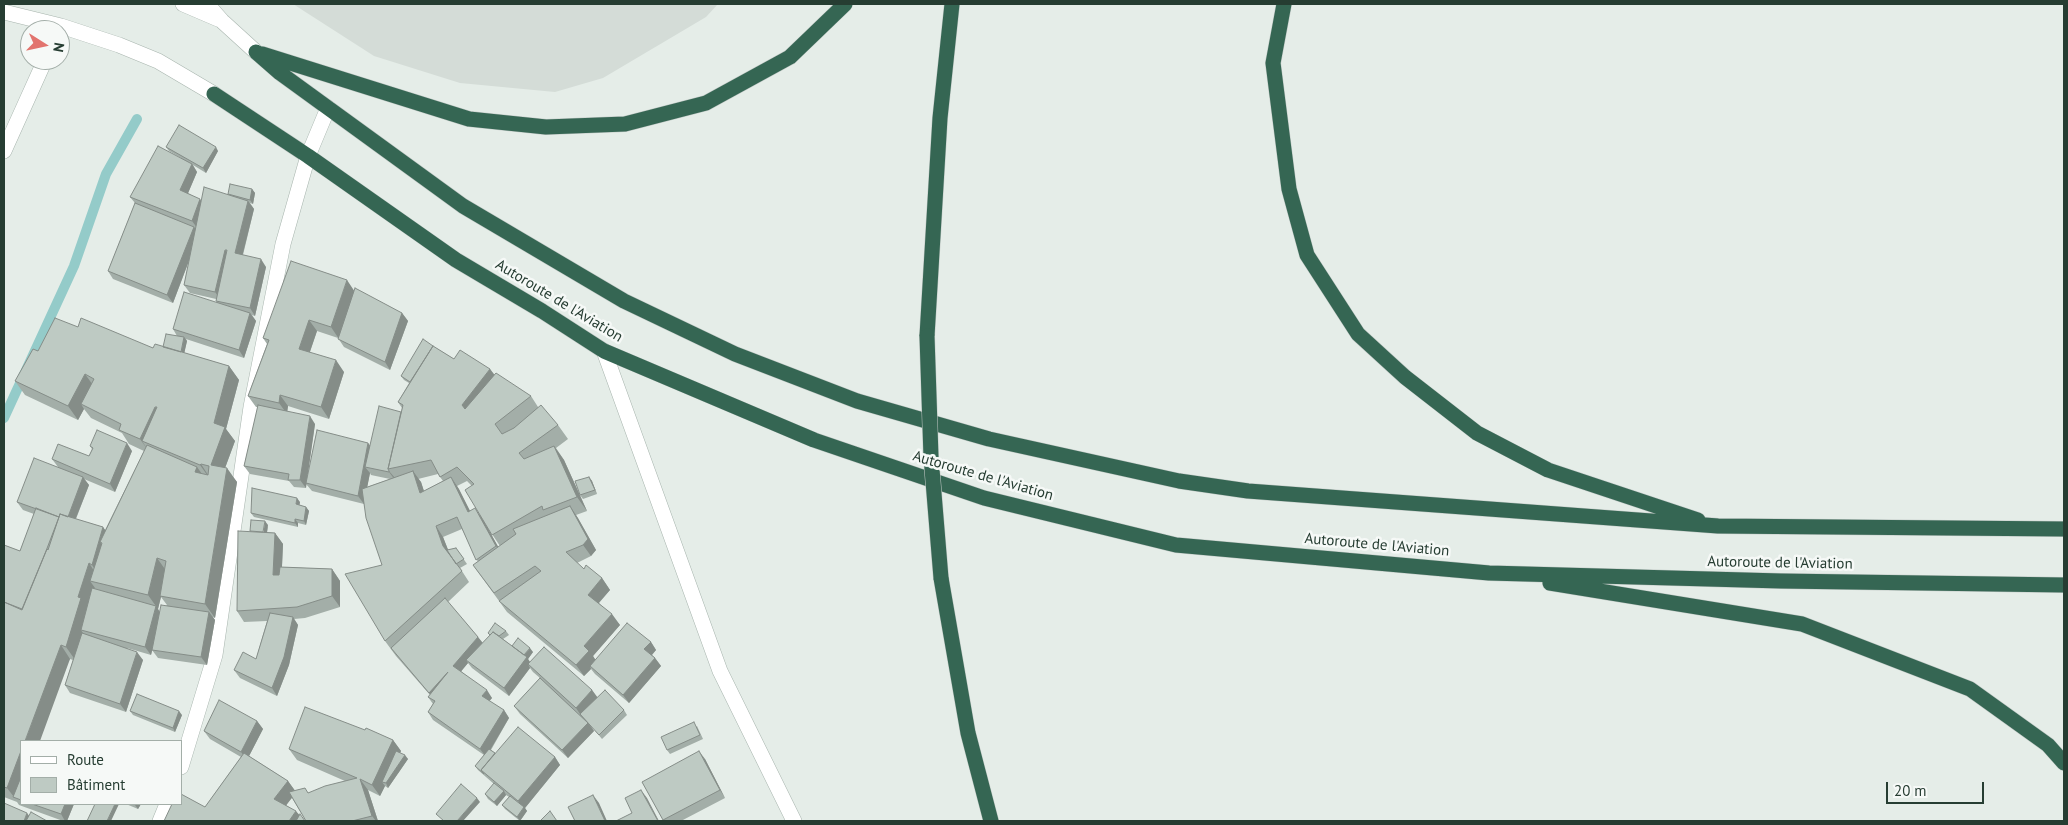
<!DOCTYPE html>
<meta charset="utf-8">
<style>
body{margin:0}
#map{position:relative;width:2068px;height:825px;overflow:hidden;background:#e5ede8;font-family:"PT Sans",sans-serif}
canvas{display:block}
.frame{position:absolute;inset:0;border:5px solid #263d32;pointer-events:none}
.legend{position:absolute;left:20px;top:740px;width:162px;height:65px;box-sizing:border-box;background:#f6f9f7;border:1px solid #a3aea8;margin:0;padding:6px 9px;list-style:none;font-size:15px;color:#263d32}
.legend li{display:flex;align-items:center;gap:10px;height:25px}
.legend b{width:25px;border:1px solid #a3aea8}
.north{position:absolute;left:20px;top:20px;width:50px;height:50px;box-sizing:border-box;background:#f6f9f7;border:1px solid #a3aea8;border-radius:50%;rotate:100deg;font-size:14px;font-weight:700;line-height:20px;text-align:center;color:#263d32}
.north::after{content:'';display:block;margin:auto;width:18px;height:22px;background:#e2746e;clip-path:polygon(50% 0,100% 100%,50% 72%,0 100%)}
.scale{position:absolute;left:1886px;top:782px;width:98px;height:22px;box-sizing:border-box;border:2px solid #263d32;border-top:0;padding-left:6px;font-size:15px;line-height:18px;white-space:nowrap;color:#263d32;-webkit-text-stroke:4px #f6f9f7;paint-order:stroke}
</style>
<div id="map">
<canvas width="2068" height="825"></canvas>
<div class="frame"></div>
<ul class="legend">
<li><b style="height:6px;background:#fff"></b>Route</li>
<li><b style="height:14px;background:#becac3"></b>Bâtiment</li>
</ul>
<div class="north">N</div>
<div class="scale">20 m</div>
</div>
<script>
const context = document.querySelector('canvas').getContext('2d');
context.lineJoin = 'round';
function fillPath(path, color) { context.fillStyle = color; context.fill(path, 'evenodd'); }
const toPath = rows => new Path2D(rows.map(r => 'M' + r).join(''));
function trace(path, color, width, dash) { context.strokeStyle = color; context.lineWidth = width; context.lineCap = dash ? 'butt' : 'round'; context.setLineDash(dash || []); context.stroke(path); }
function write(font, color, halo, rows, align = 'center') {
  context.font = font + ' "PT Sans",sans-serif'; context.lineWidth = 5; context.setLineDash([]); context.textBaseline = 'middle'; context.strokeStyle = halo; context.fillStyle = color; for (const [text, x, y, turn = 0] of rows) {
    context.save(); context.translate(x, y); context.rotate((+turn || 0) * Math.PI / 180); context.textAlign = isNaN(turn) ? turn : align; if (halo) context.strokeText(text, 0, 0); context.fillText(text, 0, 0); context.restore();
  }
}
fillPath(toPath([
 [293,4,718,4,706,17,603,78,555,92,460,83,374,56]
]), '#d4dcd7');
trace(toPath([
 [4,418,74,266,106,174,137,119]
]), '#94cbc9', 10);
const minor = toPath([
 [183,4,218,19],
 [207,4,222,21,256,52],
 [4,12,61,26,119,45,158,61,214,94],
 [4,151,45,60],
 [604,351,720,671,794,821],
 [181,767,215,655,251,407,283,244,308,156,328,108],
 [160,821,167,804]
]);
const highway = toPath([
 [1284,4,1273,63,1289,189,1307,255,1358,334,1405,377,1477,433,1548,470,1698,520],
 [256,52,280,73,463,206,624,301,735,354,857,401,989,439,1179,481,1248,491,1718,526,2064,529],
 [262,54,469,119,546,127,625,124,706,103,790,57,845,4],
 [214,94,308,156,456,260,542,311,604,351,814,440,984,498,1176,545,1489,573,1781,581,2064,585],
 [927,336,940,118,952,4],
 [941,578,968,733,991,821],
 [1550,583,1802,624,1970,689,2048,745,2064,763]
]);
trace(minor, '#a8b5ae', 16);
trace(highway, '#c2c9c6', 16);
trace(minor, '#fff', 15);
trace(highway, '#356653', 15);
const highwayBridge = toPath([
 [927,336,931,457,941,578]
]);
trace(highwayBridge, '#c2c9c6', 16, []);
trace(highwayBridge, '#356653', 15);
fillPath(toPath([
 [166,147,218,151,206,173,193,165,197,172,188,193,201,201,252,189,255,193,253,204,250,203,254,209,243,255,266,267,255,316,252,315,256,321,244,358,186,339,187,341,184,353,229,366,239,380,226,429,235,441,225,468,237,482,215,618,213,617,215,620,207,665,158,658,152,650,153,646,151,655,127,648,143,660,126,712,70,693,65,685,73,660,70,659,21,741,21,804,74,804,67,821,63,821,19,805,17,802,4,797,4,545,20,551,34,514,23,510,17,502,58,467,52,459,89,456,92,449,90,446,132,451,115,492,84,479,89,485,76,519,103,527,105,530,144,451,129,444,122,433,91,418,84,409,78,420,25,395,15,381,38,351,78,327,153,348,163,347,177,336,173,329,217,302,216,301,216,299,190,293,184,285,189,261,173,303,113,279,108,271,135,203,130,197,181,158,169,151],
 [161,597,167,605,160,612,158,609],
 [354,291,402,313,408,321,390,370,344,347,338,338,317,331,310,352,344,372,329,419,288,406,287,411,315,424,307,477,368,443,370,446,401,412,402,408,398,402,409,383,404,380,401,376,433,346,454,359,490,369,494,374,531,396,538,407,558,425,568,439,556,448,564,460,587,511,576,515,596,550,591,556,577,563,584,569,602,578,610,590,599,603,620,625,593,656,595,660,651,642,656,650,652,655,655,658,661,666,629,703,595,674,591,669,584,676,507,612,473,565,478,562,462,529,443,537,448,550,456,548,467,564,460,568,469,582,448,602,483,643,490,635,488,633,506,631,509,635,503,639,512,646,533,652,528,659,530,662,592,690,597,698,624,710,627,715,602,739,592,727,594,731,568,758,520,714,514,706,540,678,533,672,530,668,509,696,472,668,468,663,461,671,492,698,489,701,504,710,509,718,491,750,495,753,555,757,560,765,525,808,527,811,520,821,505,809,502,805,509,797,506,795,497,806,488,799,485,794,494,784,478,770,475,766,484,755,433,720,428,712,433,704,428,697,430,695,396,656,385,641,382,565,364,504,312,491,306,484,306,488,294,487,289,481,250,474,244,466,258,407,256,407,248,396,267,344,263,338],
 [370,473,371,475,390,479,367,487],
 [438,474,443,481,424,491,421,482,418,479],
 [467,481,472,486,480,515,470,511,457,486],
 [488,528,500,546,498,547],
 [589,477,592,481,597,494,583,499,580,495],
 [300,502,299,505,306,507,309,511,306,525,298,523,298,527,254,517,251,513],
 [268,525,267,532,275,533,283,544,282,567,332,569,340,581,340,607,305,618,294,619,298,625,289,665,277,696,240,678,234,670,256,659,267,621,244,622,237,611],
 [130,711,182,715,175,732,133,715],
 [257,721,263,729,249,756,288,781,295,791,305,788,308,793,345,781,297,760,289,749,365,730,393,740,401,751,400,753,408,759,388,788,385,786,380,796,368,790,378,821,306,821,292,798,286,805,300,815,305,821,205,807,241,757,210,739,204,731],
 [697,726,703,739,670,754,667,750],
 [705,759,725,798,681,821,664,821,642,782],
 [126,804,141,804,138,809]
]), '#a3aea8');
fillPath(toPath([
 [216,147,218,151,206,173,203,168],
 [192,164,197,172,186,198,180,190],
 [252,189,255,193,253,204,250,200],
 [200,199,205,207,198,229,192,221],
 [248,201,254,209,241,261,235,253],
 [194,227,199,234,173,303,167,295],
 [225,250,231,258,221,300,215,292],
 [261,259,266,267,255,316,250,308],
 [347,280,355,292,339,339,331,327],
 [250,313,256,321,244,358,239,350],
 [402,313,408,321,390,370,385,362],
 [309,320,317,331,307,360,299,349],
 [184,337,187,341,183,359,181,355],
 [336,360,344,372,329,419,321,407],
 [229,366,239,380,226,429,235,441,221,479,211,465,214,423],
 [490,369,500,383,471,419,462,405],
 [85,374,95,388,81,404,84,409,78,420,68,406],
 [280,395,288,406,287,414,279,403],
 [155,407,165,421,142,441,150,453,140,439],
 [310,416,315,424,306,488,300,480],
 [127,443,132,451,115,492,110,484],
 [368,443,374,451,365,467,370,473,364,504,358,496],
 [554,446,564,460,587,511,577,497],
 [201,464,210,478,210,479,200,465],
 [197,467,207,481,195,472],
 [227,468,237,482,215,618,205,604],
 [389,471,395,478,395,480,389,472],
 [413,471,421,482,428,504,420,493],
 [83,477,89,485,72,528,67,520],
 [451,477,459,489,476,523,468,512],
 [589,477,592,481,597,494,595,490],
 [297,498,300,502,299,508,296,504],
 [570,506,578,518,596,550,591,556,583,545],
 [306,507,309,511,306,525,304,521],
 [475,508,483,520,504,557,496,546],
 [295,519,298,523,298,527,295,523],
 [265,521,268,525,266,540,263,536],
 [436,526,443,537,451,557,443,546],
 [103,527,113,541,102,543,100,542,109,555,102,579,92,565],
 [275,533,283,544,281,587,273,575],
 [157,558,167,572,158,609,148,595],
 [89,563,98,577,90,581,95,588,81,630,84,635,76,661,66,647,78,597],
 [332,569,340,581,340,607,332,596],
 [602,578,610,590,596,606,588,595],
 [156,606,161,614,151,655,145,647],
 [209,612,215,620,207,665,201,657],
 [612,614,620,625,593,656,597,662,590,666,591,669,584,676,576,665,584,646],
 [293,617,298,625,289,665,277,696,272,688],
 [478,637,484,645,466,660,468,663,459,674,453,666],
 [651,642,656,650,650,657,644,649],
 [61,645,70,659,40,741,25,741],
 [530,648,533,652,528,659,532,665,528,664,530,668,509,696,504,688,524,656],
 [137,652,143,660,126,712,120,704],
 [655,658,661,666,629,703,623,695],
 [448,672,435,701,429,693],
 [487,690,492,698,487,704,482,696],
 [592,690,598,698,580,714,576,708],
 [504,710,509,718,486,757,480,749],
 [179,711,182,715,175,732,173,728],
 [257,721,263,729,247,760,241,752],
 [588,723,594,731,568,758,562,750],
 [393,740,401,751,386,783,405,755,408,759,388,788,386,783,382,782,385,786,380,796,372,785],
 [21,751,21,792,14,797,7,788],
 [699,751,705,759,725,798,720,790],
 [555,757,560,765,525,808,527,811,520,821,517,817,523,809,518,801],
 [360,779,368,790,378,821,376,821,372,816],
 [288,781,296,792,282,811,274,799],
 [641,790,647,798,659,821,658,821],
 [504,791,506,795,497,806,494,802],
 [593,795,599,803,607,821,605,821],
 [477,798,480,802,463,821,457,821],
 [65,804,74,804,67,821,65,821,61,814],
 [115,804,119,804,111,821,107,821],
 [136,804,141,804,138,809,135,805],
 [296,811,304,821,289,821],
 [27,813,33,821,24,821]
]), '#858d88');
const building = toPath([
 [179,125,216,147,203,168,166,147,179,125],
 [158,146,192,164,180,190,200,199,192,221,130,197,158,146],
 [230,184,252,189,250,200,228,194,230,184],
 [204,187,248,201,235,253,261,259,250,308,216,301,227,250,225,250,215,292,184,285,204,187],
 [135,203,194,227,167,295,108,271,135,203],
 [291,261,347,280,331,327,309,320,299,349,336,360,321,407,280,395,279,403,248,396,269,340,263,338,291,261],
 [355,288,402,313,385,362,338,339,355,288],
 [184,292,250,313,239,350,173,329,184,292],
 [55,318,78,327,81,318,153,348,155,344,229,366,214,423,225,427,211,465,227,468,205,604,160,596,166,561,157,558,148,595,90,581,102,543,100,542,147,445,197,467,195,472,208,475,209,466,201,464,200,465,142,441,157,407,155,407,140,439,119,430,121,424,81,404,94,379,85,374,68,406,15,381,33,349,38,351,55,318],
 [166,334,184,337,181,352,163,347,166,334],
 [423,339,433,346,410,382,401,376,423,339],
 [433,346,454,359,460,350,490,369,462,405,465,409,496,373,531,396,495,424,502,434,514,428,541,405,558,425,519,453,524,459,554,446,577,497,543,510,542,506,492,535,465,490,474,484,457,467,440,477,431,460,388,469,403,405,398,402,433,346],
 [258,405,310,416,300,480,288,480,289,474,244,466,258,405],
 [379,406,401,412,388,469,389,471,389,472,365,467,379,406],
 [97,430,127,443,110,484,52,459,58,444,89,456,93,448,90,446,97,430],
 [317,430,368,443,358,496,306,483,317,430],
 [34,458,83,477,68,517,60,514,59,517,17,502,34,458],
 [413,471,420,493,451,477,468,512,475,508,496,546,476,560,457,517,436,526,443,546,462,571,385,641,345,574,382,565,366,518,362,489,413,471],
 [589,477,595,490,580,495,575,481,589,477],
 [252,488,297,498,296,504,306,507,304,521,295,519,295,523,251,513,252,488],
 [570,506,588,539,583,545,566,552,584,569,586,565,602,578,588,595,612,614,584,646,589,651,576,665,499,601,541,571,535,566,494,593,473,565,516,534,513,529,570,506],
 [36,508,59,517,46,551,22,609,4,602,4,545,20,551,36,508],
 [60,514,103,527,92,565,89,563,78,597,81,598,66,647,61,645,25,741,21,741,21,751,7,788,4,787,4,602,22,610,47,549,48,550,60,514],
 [251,520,265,521,263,532,250,531,251,520],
 [238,531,275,533,273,575,279,575,280,567,332,569,332,596,297,607,237,611,238,531],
 [456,548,464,559,456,564,447,550,456,548],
 [92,588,156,606,145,647,81,630,92,588],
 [445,598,478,637,453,666,487,690,482,696,504,710,480,749,428,712,435,701,428,697,448,672,429,693,391,648,445,598],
 [161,605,209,612,201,657,152,650,161,605],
 [270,613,293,617,284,657,272,688,234,670,243,652,256,659,270,613],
 [495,623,506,631,499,636,493,632,490,635,488,633,495,623],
 [627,623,651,642,644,649,655,658,623,695,590,666,627,623],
 [493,632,527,657,504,688,466,660,493,632],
 [82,633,137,652,120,704,65,685,82,633],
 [518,638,530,648,524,655,512,646,518,638],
 [544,647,592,690,576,708,528,664,544,647],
 [540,678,588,723,562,750,514,706,540,678],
 [605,690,624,710,599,735,580,714,605,690],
 [137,694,179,711,173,728,130,711,137,694],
 [219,700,257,721,241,752,204,731,219,700],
 [305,707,365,730,366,728,393,740,372,785,360,779,372,816,352,821,306,821,289,792,305,788,308,793,325,786,357,778,289,749,305,707],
 [694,722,700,735,667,750,661,737,694,722],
 [518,727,555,757,518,801,481,770,518,727],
 [489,749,495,753,481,770,484,774,475,766,489,749],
 [396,751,405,755,386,783,382,782,396,751],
 [699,751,720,790,663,820,642,782,699,751],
 [244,753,288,781,274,799,296,811,289,821,164,821,172,804,181,804,181,794,205,807,244,753],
 [21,777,21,800,13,797,21,777],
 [494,783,504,791,494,802,485,794,494,783],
 [461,784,477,798,457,821,444,821,436,814,461,784],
 [641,790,658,821,616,821,632,813,625,798,641,790],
 [593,795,605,821,575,821,568,807,593,795],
 [510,796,524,807,517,817,502,805,510,796],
 [4,803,27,813,24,821,4,821,4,803],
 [32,804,65,804,61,814,32,804],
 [95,804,115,804,107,821,87,821,95,804],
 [550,811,557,821,540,821,550,811],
 [31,812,47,821,26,821,31,812],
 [300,814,305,821,296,821,300,814]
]);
fillPath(building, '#becac3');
trace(building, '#858d88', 1);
write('15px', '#263d32', '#f6f9f7', [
 ["Autoroute de l'Aviation",559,301,31],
 ["Autoroute de l'Aviation",983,476,16],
 ["Autoroute de l'Aviation",1377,545,5],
 ["Autoroute de l'Aviation",1780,563,1]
]);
</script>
